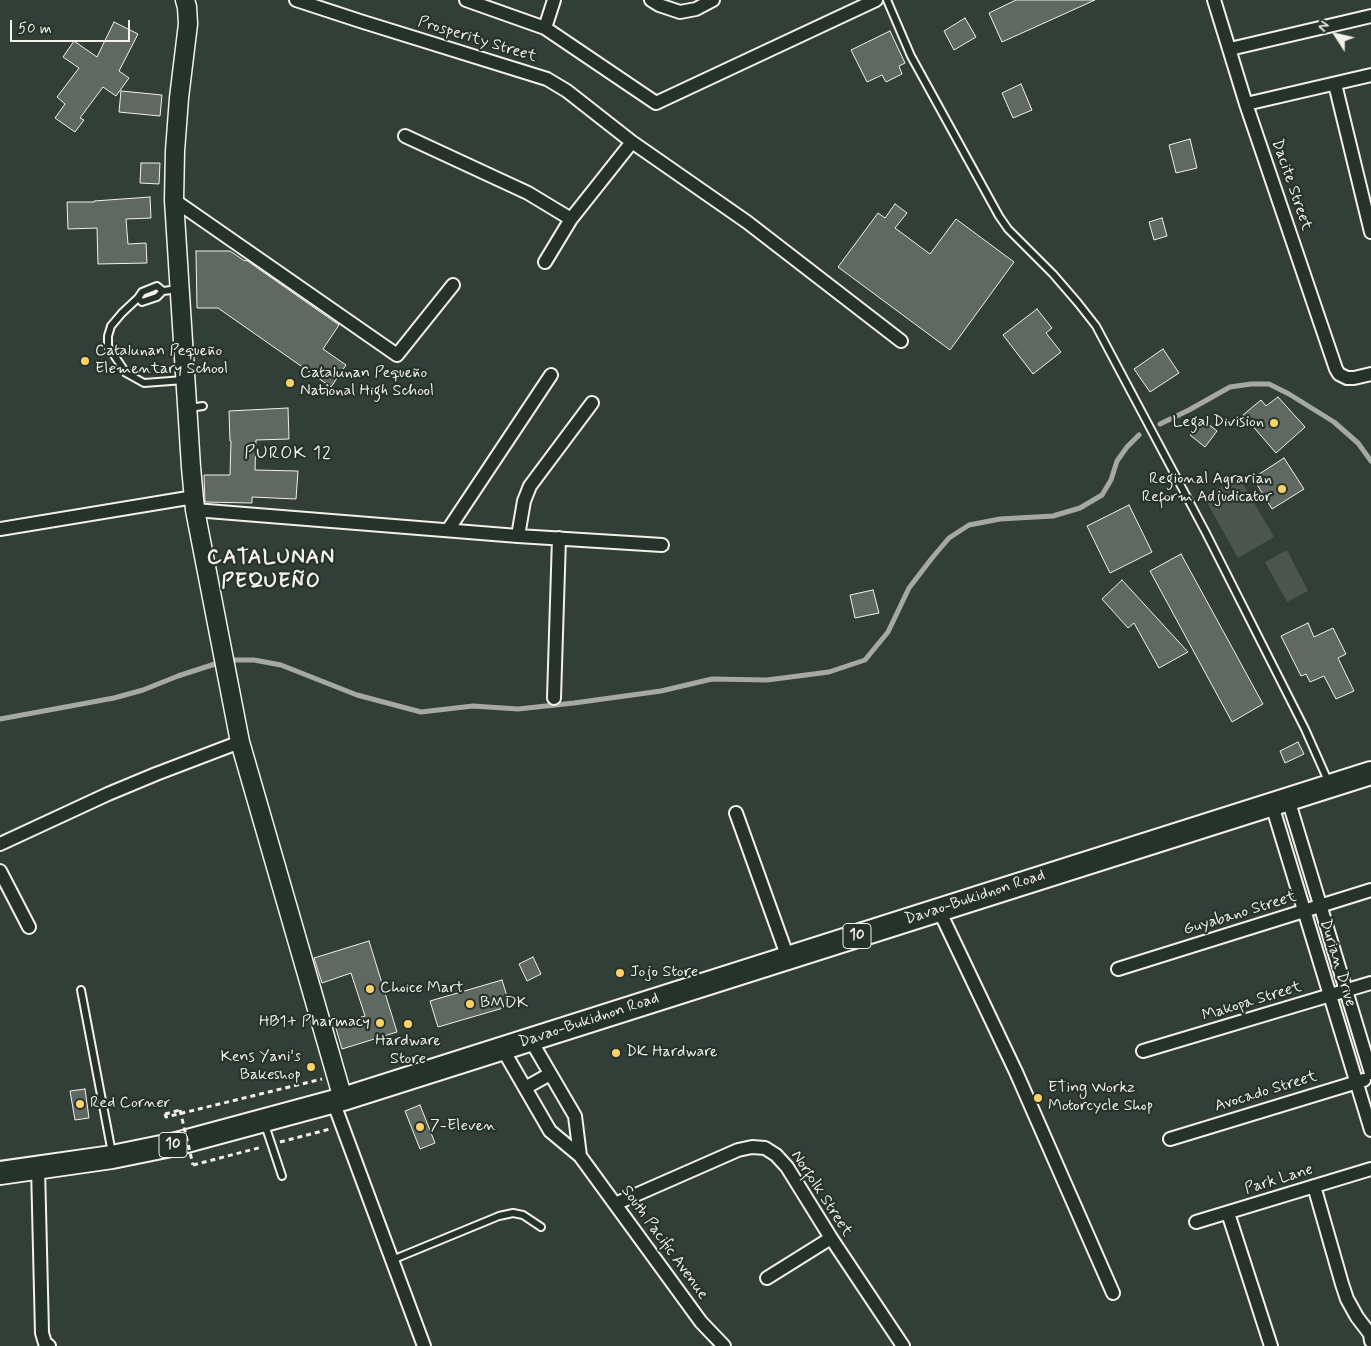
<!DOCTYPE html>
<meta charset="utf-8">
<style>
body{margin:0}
#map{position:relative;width:1371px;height:1346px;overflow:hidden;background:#323e38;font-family:Mynerve,sans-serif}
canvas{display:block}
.north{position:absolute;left:1311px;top:10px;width:50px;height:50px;-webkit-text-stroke:4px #26332d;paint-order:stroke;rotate:305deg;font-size:14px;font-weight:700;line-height:20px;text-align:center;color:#f4f1e8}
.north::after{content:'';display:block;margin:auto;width:18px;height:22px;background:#f4f1e8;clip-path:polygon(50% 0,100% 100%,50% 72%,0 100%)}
.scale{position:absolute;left:10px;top:20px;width:120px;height:22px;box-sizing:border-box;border:2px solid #f4f1e8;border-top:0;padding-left:6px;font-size:15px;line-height:18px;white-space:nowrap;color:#f4f1e8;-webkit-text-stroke:4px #26332d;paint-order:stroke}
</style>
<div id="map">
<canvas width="1371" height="1346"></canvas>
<div class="north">N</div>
<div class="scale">50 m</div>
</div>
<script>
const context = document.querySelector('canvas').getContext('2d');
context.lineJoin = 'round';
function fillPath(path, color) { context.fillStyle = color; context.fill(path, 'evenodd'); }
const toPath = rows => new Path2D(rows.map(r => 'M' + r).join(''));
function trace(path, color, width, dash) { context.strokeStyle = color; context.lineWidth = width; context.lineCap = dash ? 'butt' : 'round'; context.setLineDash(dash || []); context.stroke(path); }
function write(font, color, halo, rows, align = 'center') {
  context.font = font + ' Mynerve,sans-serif'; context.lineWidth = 4.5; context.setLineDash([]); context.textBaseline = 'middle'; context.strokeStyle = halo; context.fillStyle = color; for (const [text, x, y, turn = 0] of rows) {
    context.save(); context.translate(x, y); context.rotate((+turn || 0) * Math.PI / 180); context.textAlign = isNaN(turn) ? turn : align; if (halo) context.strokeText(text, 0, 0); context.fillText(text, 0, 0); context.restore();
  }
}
fillPath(toPath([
 [1239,477,1274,537,1238,558,1204,497],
 [1287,550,1308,591,1287,602,1265,562]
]), '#4c564f');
trace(toPath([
 [1160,424,1189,410,1230,387,1251,384,1269,384,1289,394,1334,422,1358,443,1371,461],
 [234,660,254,660,281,665,357,695,421,712,473,706,518,709,574,703,661,691,712,679,767,680,829,672,865,660,888,632,909,588,932,558,949,538,969,525,1000,519,1053,516,1080,508,1102,495,1111,480,1117,461,1127,447,1139,435],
 [0,719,114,698,143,690,178,676,215,664]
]), '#a6a9a1', 5);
const building = toPath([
 [1016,0,1095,0,1002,42,989,13,1016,0],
 [965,18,976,37,954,50,944,31,965,18],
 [114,22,138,34,119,71,129,78,116,96,103,87,80,118,84,120,75,132,55,118,65,104,57,97,79,68,63,57,74,41,97,57,114,22],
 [890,31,905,63,899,66,902,74,886,82,882,75,867,82,851,50,890,31],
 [1021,84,1032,110,1013,118,1002,93,1021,84],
 [121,91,162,95,160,116,119,112,121,91],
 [1190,139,1197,168,1176,173,1169,145,1190,139],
 [141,163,160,163,159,184,140,183,141,163],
 [150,197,151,218,126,219,128,244,146,243,147,263,98,264,97,228,68,229,67,202,94,202,94,201,150,197],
 [895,204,907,213,895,228,930,254,956,219,1014,262,950,350,838,267,878,213,885,218,895,204],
 [1162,218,1167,236,1154,240,1149,222,1162,218],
 [196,251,230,251,245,261,246,260,339,325,323,349,346,365,331,387,218,308,197,308,196,251],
 [1037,309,1052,328,1046,333,1061,352,1033,374,1003,335,1037,309],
 [1163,349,1179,373,1150,392,1134,369,1163,349],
 [1278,397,1305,427,1276,453,1243,415,1261,400,1266,406,1278,397],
 [288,408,289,439,256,440,255,470,298,471,296,499,252,497,252,503,205,502,204,475,230,475,231,441,230,441,229,411,288,408],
 [1202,419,1217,431,1205,447,1190,435,1202,419],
 [1284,458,1304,489,1272,509,1253,478,1284,458],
 [1129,505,1152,552,1110,573,1087,526,1129,505],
 [1181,554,1263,704,1232,722,1150,571,1181,554],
 [1122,580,1188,652,1159,668,1134,623,1128,628,1102,599,1122,580],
 [873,590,879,613,855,618,850,595,873,590],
 [1308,623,1314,637,1333,628,1346,654,1338,658,1354,691,1336,699,1324,676,1310,682,1306,674,1301,676,1281,636,1308,623],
 [1298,742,1304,754,1285,763,1280,751,1298,742],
 [369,941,397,1032,342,1049,335,1025,365,1016,351,973,322,983,314,958,369,941],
 [533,957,541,974,527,981,519,964,533,957],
 [502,980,510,1006,438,1027,430,1001,502,980],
 [85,1089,89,1118,75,1120,70,1091,85,1089],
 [420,1105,435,1143,420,1149,405,1111,420,1105]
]);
fillPath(building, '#5f6861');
trace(building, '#f4f1e8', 1);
const lane = toPath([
 [887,0,911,56,999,216,1008,229,1053,274,1078,303,1096,326,1206,533,1305,729,1329,783],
 [163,291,157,286,142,292,138,298,122,313,111,326,108,336,108,346,126,373,144,383,184,380],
 [138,298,142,302,157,297,163,291,179,289],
 [189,408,203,406],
 [81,990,112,1153],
 [265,1125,282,1176],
 [392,1260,499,1216,513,1213,523,1215,541,1227]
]);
const street = toPath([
 [296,0,360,21,547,79,567,91,632,142,747,222,901,341],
 [466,0,545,28,656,103,876,0],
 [651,0,659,5,680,12,696,9,713,0],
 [1214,0,1246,104,1336,369,1339,374,1347,378,1354,378,1371,374],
 [545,28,554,0],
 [1230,49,1371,16],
 [1335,84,1371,232],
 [1246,104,1371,75],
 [405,136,528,193,571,219],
 [174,200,397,355,453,285],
 [545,262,571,219,632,142],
 [195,510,518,536,662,545],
 [0,529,194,497],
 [448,530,551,375],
 [518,536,524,501,530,486,592,403],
 [554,698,559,538],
 [1288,799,1371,1073],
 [1272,805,1371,1130],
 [736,813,788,958],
 [0,844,108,794,156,774,240,742],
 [0,871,29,927],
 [939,910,1016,1072,1113,1293],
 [1118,969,1371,890],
 [530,1039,575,1116,580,1156],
 [502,1048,550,1131,580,1156,701,1322,724,1346],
 [1143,1051,1371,983],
 [525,1088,550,1074],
 [333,1101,424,1346],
 [1170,1139,1364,1080],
 [38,1167,42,1333,45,1343,49,1346],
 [1314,1186,1342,1284,1347,1299,1357,1317,1370,1334,1371,1341],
 [615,1204,738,1150,752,1147,765,1148,776,1155,787,1167,831,1238,903,1346],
 [1228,1213,1271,1346],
 [1196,1222,1371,1169],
 [767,1278,831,1238]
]);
const secondary = toPath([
 [185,0,187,7,188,24,179,98,175,151,174,200,191,467,195,510,240,742,343,1099]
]);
const highway = toPath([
 [0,1173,112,1157,176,1144,343,1099,1371,773]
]);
trace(lane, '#f4f1e8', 10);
trace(street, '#f4f1e8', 16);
trace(secondary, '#f4f1e8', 21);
trace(highway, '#f4f1e8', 26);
trace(toPath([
 [165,1114,166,1117,322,1079],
 [165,1114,180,1110],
 [280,1142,330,1129],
 [193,1165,262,1147]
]), '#f4f1e8', 3, [5, 4]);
trace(lane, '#26332d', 6);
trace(street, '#26332d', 12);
trace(secondary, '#26332d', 18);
trace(highway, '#26332d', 22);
trace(toPath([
 [180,1110,193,1165]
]), '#f4f1e8', 3, [5, 4]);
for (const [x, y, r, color] of [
 [85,361,5,"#ffd166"],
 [290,383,5,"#ffd166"],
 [1274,423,5,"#ffd166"],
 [1282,489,5,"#ffd166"],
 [620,973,5,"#ffd166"],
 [370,989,5,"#ffd166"],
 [470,1004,5,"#ffd166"],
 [380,1023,5,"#ffd166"],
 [408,1024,5,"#ffd166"],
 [616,1053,5,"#ffd166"],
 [311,1067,5,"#ffd166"],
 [1038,1098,5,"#ffd166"],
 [80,1104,5,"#ffd166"],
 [420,1127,5,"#ffd166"]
]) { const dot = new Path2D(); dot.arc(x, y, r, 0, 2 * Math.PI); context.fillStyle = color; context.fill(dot); trace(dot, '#26332d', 2); }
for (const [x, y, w] of [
 [857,936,28],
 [173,1145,28]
]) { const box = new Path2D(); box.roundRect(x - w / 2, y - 12.5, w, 25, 4); context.fillStyle = '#26332d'; context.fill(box); trace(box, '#f4f1e8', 1); }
write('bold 15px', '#f4f1e8', null, [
 ["10",857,936],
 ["10",173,1145]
]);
write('16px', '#f4f1e8', '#26332d', [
 ["Prosperity Street",477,40,17],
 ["Dacite Street",1291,185,71],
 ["Davao-Bukidnon Road",975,898,-18],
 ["Guyabano Street",1240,914,-17],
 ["Durian Drive",1337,963,73],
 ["Makopa Street",1252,1002,-17],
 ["Davao-Bukidnon Road",589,1021,-18],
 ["Avocado Street",1266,1092,-17],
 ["Park Lane",1279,1180,-17],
 ["Norfolk Street",821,1194,57],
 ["South Pacific Avenue",664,1243,54]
]);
write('16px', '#f4f1e8', '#26332d', [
 ["Catalunan Pequeño",95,352],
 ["Elementary School",95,370],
 ["Catalunan Pequeño",300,374],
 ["National High School",300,392],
 ["Legal Division",1264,423,"right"],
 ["Regional Agrarian",1272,480,"right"],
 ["Reform Adjudicator",1272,498,"right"],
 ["Jojo Store",630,973],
 ["Choice Mart",380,989],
 ["BMDK",480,1004],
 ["HB1+ Pharmacy",370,1023,"right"],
 ["Hardware",408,1042,"center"],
 ["Store",408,1060,"center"],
 ["DK Hardware",626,1053],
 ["Kens Yani's",301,1058,"right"],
 ["Bakeshop",301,1076,"right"],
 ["ETing Workz",1048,1089],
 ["Motorcycle Shop",1048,1107],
 ["Red Corner",90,1104],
 ["7-Eleven",430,1127]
], 'left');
context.letterSpacing = '1px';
write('18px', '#f4f1e8', '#26332d', [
 ["PUROK 12",288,454]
]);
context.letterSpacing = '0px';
context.letterSpacing = '1px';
write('bold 21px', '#f4f1e8', '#26332d', [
 ["CATALUNAN",271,559],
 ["PEQUEÑO",271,583]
]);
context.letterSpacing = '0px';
</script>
